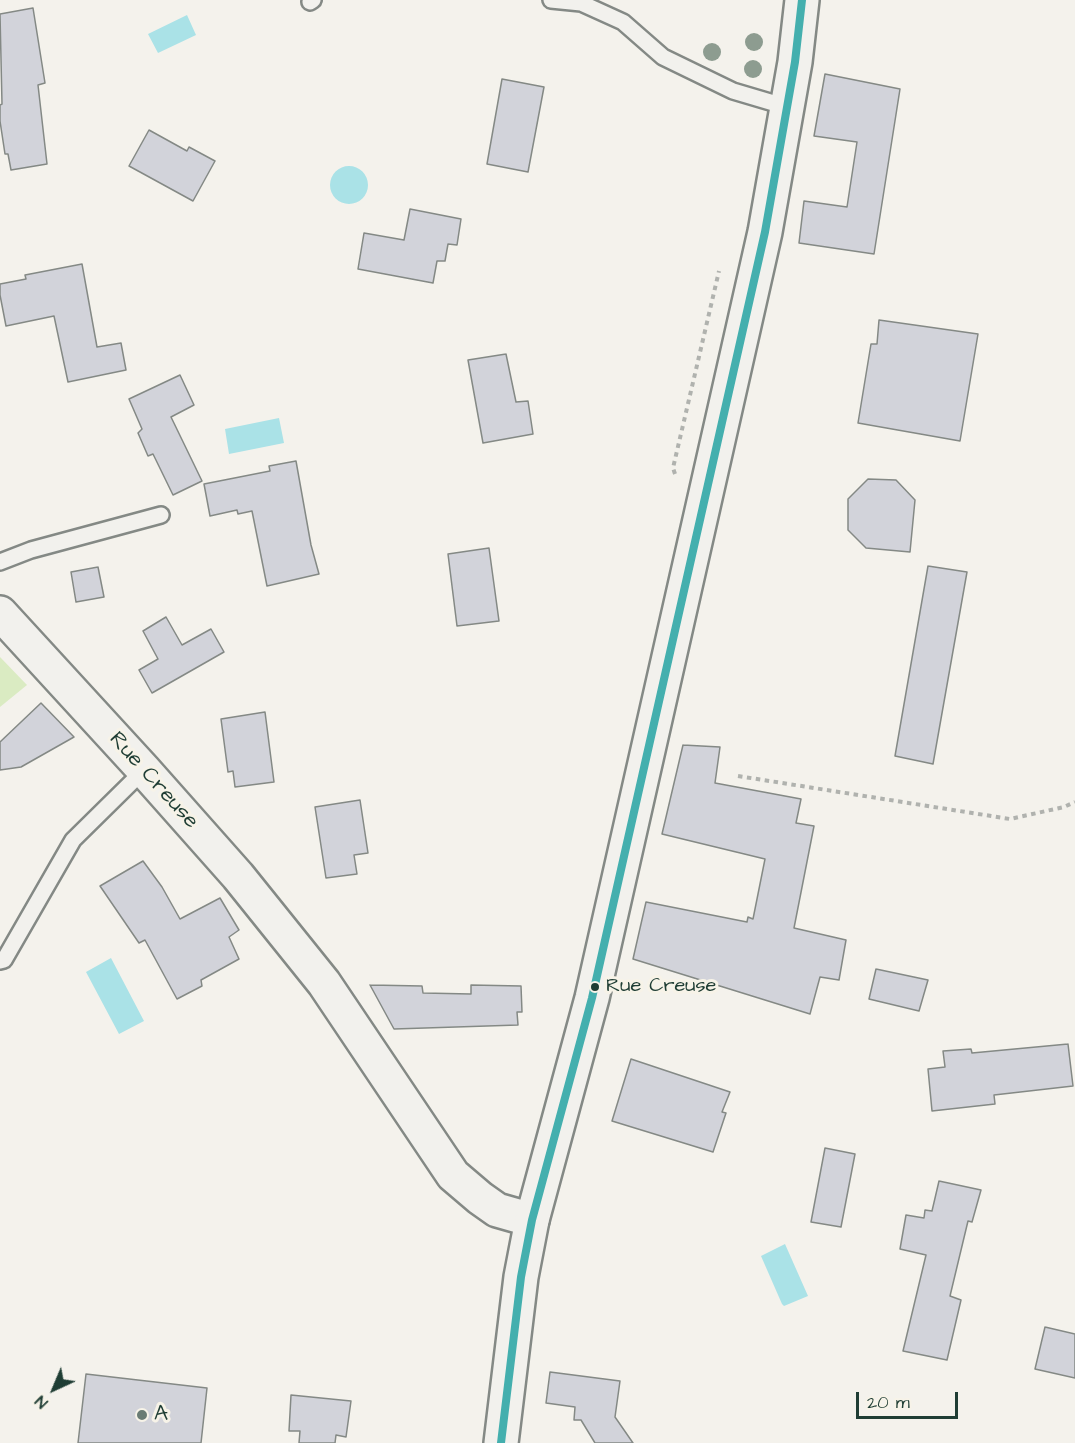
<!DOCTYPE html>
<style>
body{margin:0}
#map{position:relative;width:1075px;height:1443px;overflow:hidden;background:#f4f2ec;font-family:"Architects Daughter",sans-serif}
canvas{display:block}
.north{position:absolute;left:24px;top:1359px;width:60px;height:60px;-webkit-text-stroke:4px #f7f3e8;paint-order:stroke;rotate:224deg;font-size:16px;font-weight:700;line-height:24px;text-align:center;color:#1f3d34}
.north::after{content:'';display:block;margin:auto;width:21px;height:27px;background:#1f3d34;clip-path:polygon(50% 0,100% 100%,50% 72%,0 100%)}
.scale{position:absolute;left:856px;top:1392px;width:102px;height:27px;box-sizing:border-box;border:3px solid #1f3d34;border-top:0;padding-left:8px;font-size:18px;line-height:21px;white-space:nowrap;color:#1f3d34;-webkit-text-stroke:4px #f7f3e8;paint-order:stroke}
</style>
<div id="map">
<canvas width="1075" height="1443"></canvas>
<div class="north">N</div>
<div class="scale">20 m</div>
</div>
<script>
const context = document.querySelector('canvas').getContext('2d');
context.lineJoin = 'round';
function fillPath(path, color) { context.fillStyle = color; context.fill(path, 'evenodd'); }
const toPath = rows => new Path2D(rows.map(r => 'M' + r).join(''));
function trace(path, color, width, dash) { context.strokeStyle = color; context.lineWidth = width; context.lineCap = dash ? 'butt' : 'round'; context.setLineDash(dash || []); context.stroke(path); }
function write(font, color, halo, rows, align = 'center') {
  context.font = font + ' "Architects Daughter",sans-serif'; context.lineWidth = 6; context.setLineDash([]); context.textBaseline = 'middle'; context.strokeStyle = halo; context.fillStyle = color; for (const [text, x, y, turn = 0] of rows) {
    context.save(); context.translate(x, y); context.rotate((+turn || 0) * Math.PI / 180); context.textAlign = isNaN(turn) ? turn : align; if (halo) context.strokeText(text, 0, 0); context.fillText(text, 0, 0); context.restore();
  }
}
fillPath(toPath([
 [0,657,27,685,0,707]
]), '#daebc2');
fillPath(toPath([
 [187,15,196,35,158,53,148,34],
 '330 185a19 19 0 1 1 38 0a19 19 0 1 1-38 0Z',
 [279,418,284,443,229,454,225,429],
 [111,958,144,1021,119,1034,86,972],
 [785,1244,808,1296,784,1306,782,1304,761,1256]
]), '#aae2e7');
const building = toPath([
 [33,8,45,83,38,85,47,164,11,170,8,154,5,154,0,121,0,105,2,104,0,14,33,8],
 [825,74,900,89,874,254,799,243,804,201,847,207,857,142,814,136,825,74],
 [502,79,544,87,528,172,487,164,502,79],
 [149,130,187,151,189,147,215,161,193,201,129,166,149,130],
 [410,209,461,219,457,245,448,244,445,261,437,261,433,283,358,269,364,233,404,240,410,209],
 [82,264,97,347,121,343,126,370,68,382,54,316,6,326,0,295,0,284,26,279,25,275,82,264],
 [879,320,978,334,960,441,858,423,871,344,877,344,879,320],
 [506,354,516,402,528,401,533,434,483,443,468,360,506,354],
 [180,375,194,405,171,417,202,481,173,495,153,454,148,456,138,433,142,429,129,399,180,375],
 [296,461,311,545,319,574,267,586,252,511,238,514,237,510,210,516,204,484,270,471,269,466,296,461],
 [868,479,896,480,915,500,910,552,866,548,848,530,848,499,868,479],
 [489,548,499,621,457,626,448,554,489,548],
 [928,566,967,572,933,764,895,756,928,566],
 [98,567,104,597,76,602,71,572,98,567],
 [166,617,182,645,211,629,224,652,152,693,139,670,158,659,143,631,166,617],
 [41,703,74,737,21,767,0,770,0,742,41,703],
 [265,712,274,782,235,787,233,771,228,772,221,719,265,712],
 [683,745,720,747,715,783,801,799,796,823,814,826,794,928,846,940,839,980,820,977,810,1014,633,959,646,902,747,922,748,917,753,919,765,859,662,834,683,745],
 [360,800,368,853,354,855,357,874,326,878,315,807,360,800],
 [143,861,162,887,180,919,220,898,239,930,229,937,239,959,201,980,202,986,177,999,145,940,139,943,100,886,143,861],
 [876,969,928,980,919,1011,869,999,876,969],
 [370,985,422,986,423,993,471,994,471,985,521,986,522,1012,517,1012,518,1025,394,1029,370,985],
 [1068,1044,1073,1086,994,1095,995,1104,932,1111,928,1069,945,1067,943,1051,971,1049,972,1053,1068,1044],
 [631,1059,730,1092,722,1112,726,1113,713,1152,612,1121,631,1059],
 [825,1148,855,1154,841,1227,811,1222,825,1148],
 [939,1181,981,1190,972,1222,968,1221,950,1296,961,1300,947,1360,903,1351,926,1255,900,1249,906,1215,924,1218,925,1210,932,1211,939,1181],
 [1045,1327,1075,1334,1075,1378,1035,1369,1045,1327],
 [550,1372,620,1381,615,1417,633,1443,595,1443,581,1420,574,1420,575,1407,546,1403,550,1372],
 [86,1374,207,1388,201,1443,78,1443,86,1374],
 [291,1395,351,1401,346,1437,336,1435,335,1443,299,1443,300,1431,289,1431,291,1395]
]);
fillPath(building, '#d2d3da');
trace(building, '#848985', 1.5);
const service = toPath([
 [551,0,581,3,623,22,663,57,733,91,787,107],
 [310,2,313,0],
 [0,562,31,550,161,515],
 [0,961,4,960,73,840,144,770]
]);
const tertiary = toPath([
 [0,613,144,770,238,876,324,983,453,1175,480,1198,497,1210,532,1220]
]);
const secondary = toPath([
 [501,1443,521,1277,532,1220,592,998,765,232,795,62,802,0]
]);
trace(service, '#848985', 20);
trace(tertiary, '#848985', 38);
trace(secondary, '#848985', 38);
trace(toPath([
 [675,474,673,468,719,271],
 [738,776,1010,819,1064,807,1075,802]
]), '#b0b2ae', 4, [4.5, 4.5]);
trace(service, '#f2f1ed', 15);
trace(tertiary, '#f2f1ed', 33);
trace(secondary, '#f2f1ed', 33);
trace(toPath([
 [501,1443,521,1277,532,1220,592,998,765,232,795,62,802,0]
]), '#44afae', 8);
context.fillStyle = '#8d9c90';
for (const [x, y] of [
 [754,42],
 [712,52],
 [753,69]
]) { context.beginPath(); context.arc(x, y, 9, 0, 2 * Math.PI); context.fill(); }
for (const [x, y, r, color] of [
 [595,987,5,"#1f3d34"],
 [142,1415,6,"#6a7c74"]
]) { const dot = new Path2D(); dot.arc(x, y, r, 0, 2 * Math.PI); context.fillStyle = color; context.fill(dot); trace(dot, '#f7f3e8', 2); }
write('20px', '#1f3d34', '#f7f3e8', [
 ["Rue Creuse",606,987]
], 'left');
write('22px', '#1f3d34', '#f7f3e8', [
 ["Rue Creuse",153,781,48]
]);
write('22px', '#1f3d34', '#f7f3e8', [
 ["A",154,1415]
], 'left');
</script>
